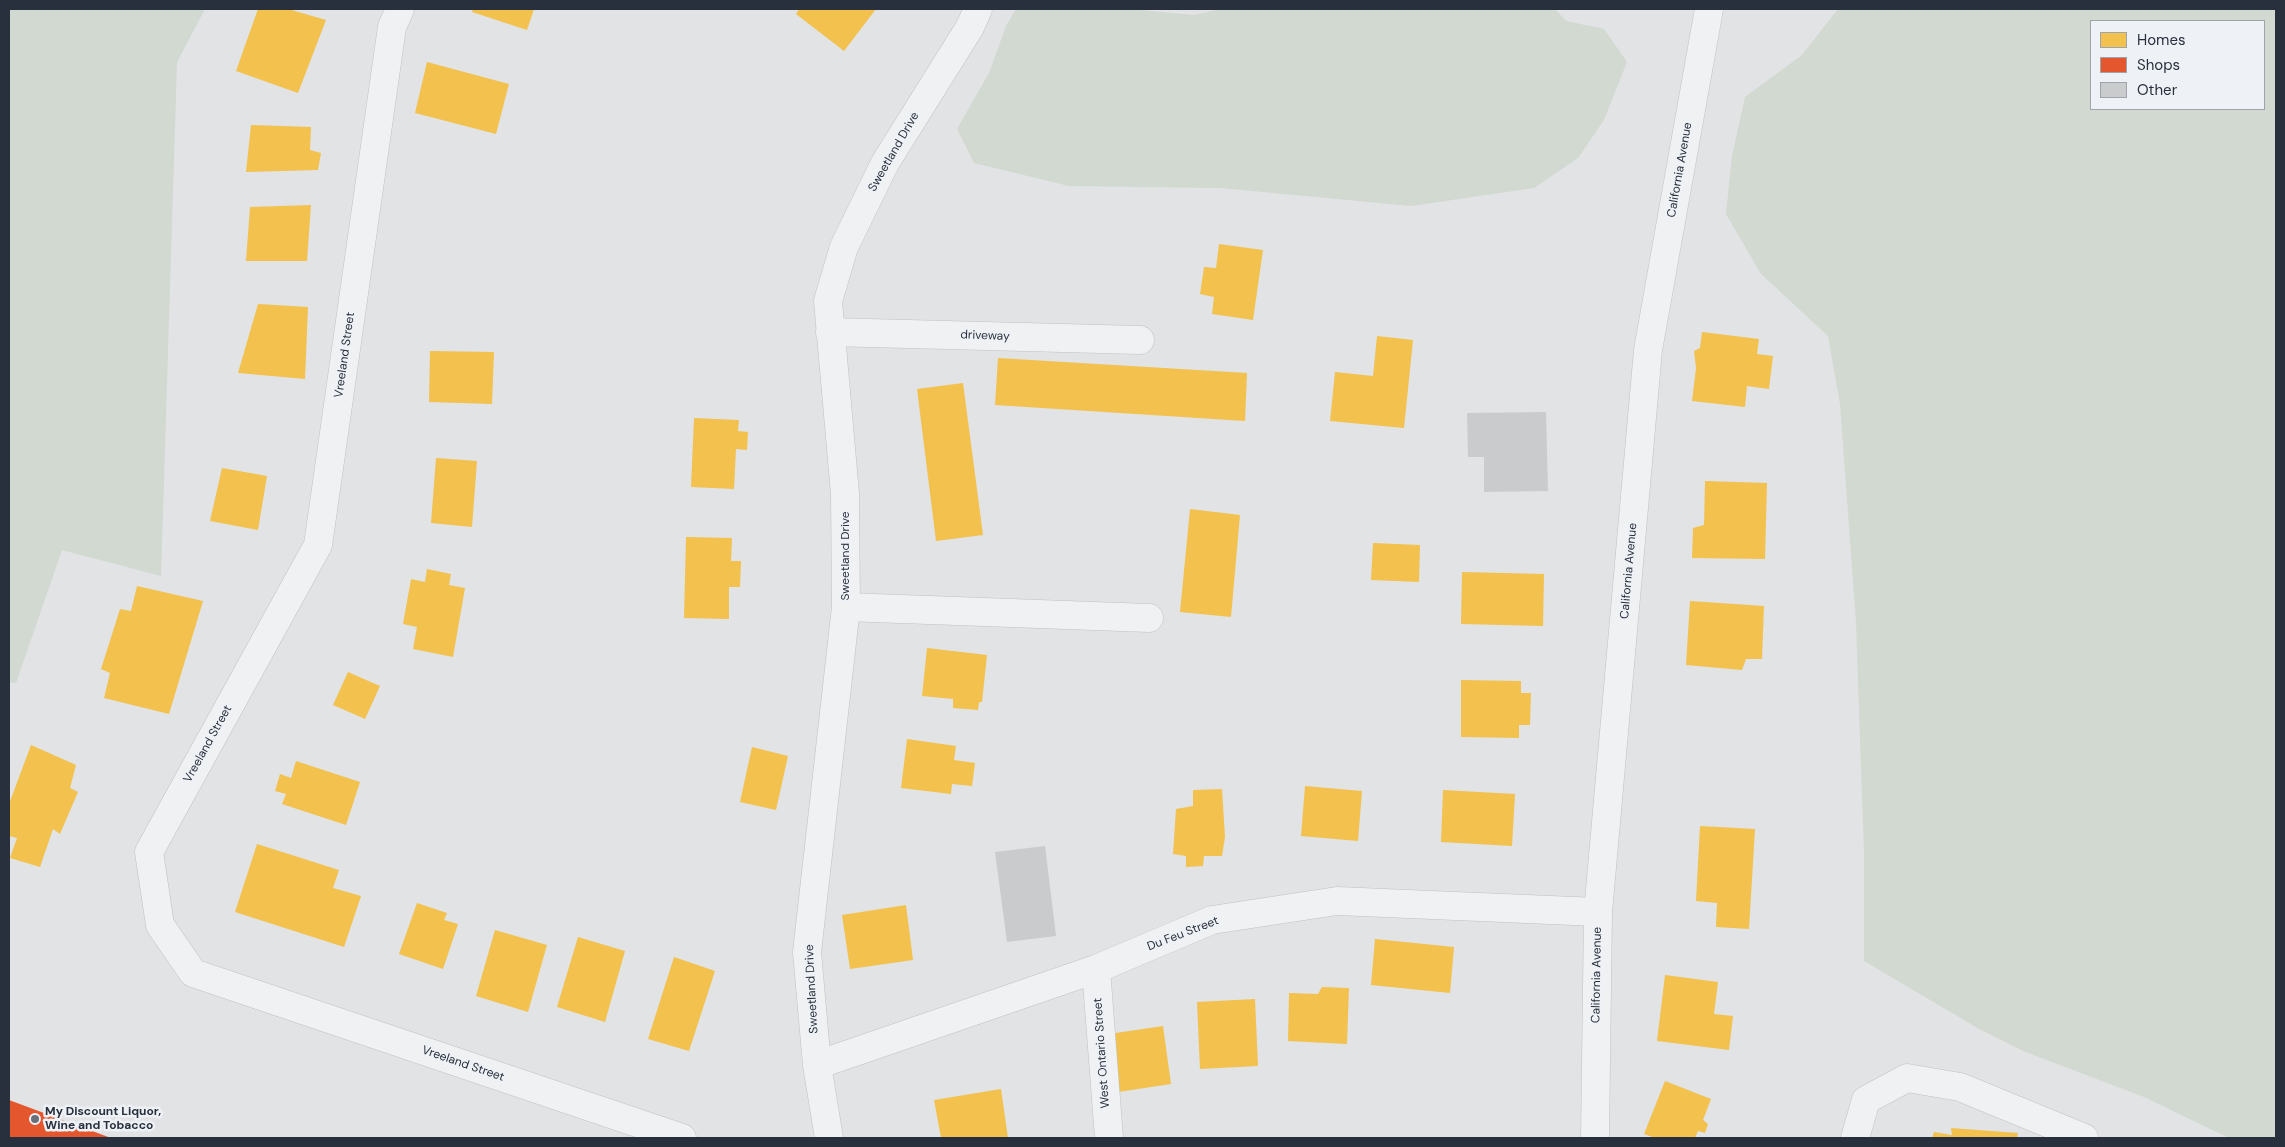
<!DOCTYPE html>
<style>
body{margin:0}
#map{position:relative;width:2285px;height:1147px;overflow:hidden;background:#e1e3e5;font-family:"DM Sans",sans-serif}
canvas{display:block}
.frame{position:absolute;inset:0;border:10px solid #29303d;pointer-events:none}
.legend{position:absolute;left:2090px;top:20px;width:175px;height:90px;box-sizing:border-box;background:#eef1f5;border:1px solid #9fa4ab;margin:0;padding:6px 9px;list-style:none;font-size:15px;color:#29303d}
.legend li{display:flex;align-items:center;gap:10px;height:25px}
.legend b{width:25px;border:1px solid #9fa4ab}
</style>
<div id="map">
<canvas width="2285" height="1147"></canvas>
<div class="frame"></div>
<ul class="legend">
<li><b style="height:14px;background:#f2c14e"></b>Homes</li>
<li><b style="height:14px;background:#e4572e"></b>Shops</li>
<li><b style="height:14px;background:#c9cbcd"></b>Other</li>
</ul>
</div>
<script>
const context = document.querySelector('canvas').getContext('2d');
context.lineJoin = 'round';
function fillPath(path, color) { context.fillStyle = color; context.fill(path, 'evenodd'); }
const toPath = rows => new Path2D(rows.map(r => 'M' + r).join(''));
function trace(path, color, width, dash) { context.strokeStyle = color; context.lineWidth = width; context.lineCap = dash ? 'butt' : 'round'; context.setLineDash(dash || []); context.stroke(path); }
function write(font, color, halo, rows, align = 'center') {
  context.font = font + ' "DM Sans",sans-serif'; context.lineWidth = 5; context.setLineDash([]); context.textBaseline = 'middle'; context.strokeStyle = halo; context.fillStyle = color; for (const [text, x, y, turn = 0] of rows) {
    context.save(); context.translate(x, y); context.rotate((+turn || 0) * Math.PI / 180); context.textAlign = isNaN(turn) ? turn : align; if (halo) context.strokeText(text, 0, 0); context.fillText(text, 0, 0); context.restore();
  }
}
fillPath(toPath([
 [9,9,205,9,177,62,161,576,62,550,16,683,9,682],
 [1016,9,1130,9,1194,15,1220,9,1555,9,1566,21,1604,29,1627,62,1604,120,1578,158,1534,188,1411,206,1220,188,1069,186,974,163,957,129,989,73,1006,26],
 [1838,9,2276,9,2276,1138,2229,1138,2144,1097,2023,1051,1981,1030,1864,961,1864,854,1856,622,1840,404,1828,336,1761,274,1726,214,1732,156,1745,97,1802,55],
 [2091,21,2264,21,2264,109,2091,109]
]), '#d1d9d1');
fillPath(toPath([
 [258,9,288,9,326,20,298,93,236,71],
 [473,9,534,9,527,30,472,12],
 [799,9,876,9,844,51,796,14],
 [427,62,509,84,496,134,415,113],
 [251,125,311,127,310,150,321,153,318,170,246,172],
 [311,205,307,261,246,261,250,207],
 [1219,244,1263,250,1253,320,1212,314,1214,297,1200,294,1204,267,1216,268],
 [258,304,308,307,305,379,238,373],
 [1702,332,1759,339,1757,354,1773,356,1769,389,1747,386,1745,407,1692,401,1696,368,1694,351,1700,348],
 [1377,336,1413,340,1404,428,1330,421,1335,372,1373,376],
 [430,351,494,352,492,404,429,402],
 [998,358,1247,373,1245,421,995,405],
 [963,383,983,535,936,541,917,389],
 [694,418,739,420,738,431,748,432,747,450,736,449,734,489,691,487],
 [436,458,477,461,472,527,431,523],
 [222,468,267,476,258,530,210,521],
 [1705,481,1767,483,1765,559,1692,558,1693,528,1704,525],
 [1190,509,1240,515,1231,617,1180,612],
 [686,537,732,538,731,561,741,561,740,587,729,587,729,619,684,618],
 [1373,543,1420,545,1419,582,1371,580],
 [427,569,451,574,449,585,465,588,453,657,413,649,417,627,403,624,411,579,425,582],
 [1462,572,1544,574,1543,626,1461,624],
 [137,586,203,601,169,714,104,698,110,673,101,669,120,609,131,611],
 [1690,601,1764,606,1762,659,1746,659,1742,670,1686,665],
 [927,648,987,655,982,702,979,702,978,710,953,708,953,699,922,696],
 [348,672,380,686,365,719,333,705],
 [1461,680,1521,681,1521,693,1531,693,1530,725,1519,725,1519,738,1461,737],
 [907,739,956,746,954,760,975,763,972,786,952,784,951,794,901,788],
 [31,745,76,765,70,788,78,792,60,834,53,829,40,867,10,858,17,838,9,836,9,804],
 [752,747,788,756,776,810,740,802],
 [296,761,360,782,346,825,282,804,286,794,275,791,280,774,291,778],
 [1305,786,1362,791,1358,841,1301,836],
 [1222,789,1225,837,1222,856,1204,856,1203,866,1186,867,1186,856,1173,854,1176,809,1193,806,1193,790],
 [1443,790,1515,794,1512,846,1441,842],
 [1700,826,1755,829,1749,929,1716,927,1717,903,1696,901],
 [257,844,339,870,333,888,361,896,344,947,235,912],
 [417,903,447,913,444,920,458,924,443,969,399,954],
 [906,905,913,960,850,969,842,915],
 [495,930,547,945,528,1012,476,996],
 [578,937,625,951,605,1022,557,1007],
 [1375,939,1454,947,1450,993,1371,985],
 [674,957,715,971,689,1051,648,1039],
 [1665,975,1718,982,1714,1014,1733,1016,1729,1050,1657,1041],
 [1322,987,1349,988,1347,1044,1288,1041,1289,993,1318,994],
 [1255,999,1258,1066,1200,1069,1197,1002],
 [1163,1026,1171,1084,1118,1092,1109,1034],
 [1665,1081,1711,1099,1703,1120,1708,1124,1705,1133,1698,1131,1695,1138,1655,1138,1644,1134],
 [1001,1089,1008,1138,941,1138,934,1100],
 [1951,1128,2018,1133,2017,1138,1932,1138,1934,1132,1952,1135]
]), '#f2c14e');
fillPath(toPath([
 [9,1100,111,1138,9,1138]
]), '#e4572e');
fillPath(toPath([
 [1546,412,1548,491,1484,492,1484,457,1468,457,1467,413],
 [1045,846,1056,936,1007,942,995,852]
]), '#c9cbcd');
const street = toPath([
 [400,9,392,27,318,545,149,852,160,925,193,973,682,1138],
 [830,332,1140,340],
 [846,607,1149,618],
 [1096,969,1109,1138],
 [817,1065,1096,969,1212,920,1337,901,1598,912],
 [829,1138,817,1065,807,952,846,607,845,494,828,301,844,247,885,163,970,27,978,9],
 [1595,1138,1598,912,1648,350,1709,9],
 [1855,1138,1866,1100,1907,1078,1960,1087,2084,1138]
]);
trace(street, '#bfc1c3', 29);
trace(street, '#f0f1f2', 28);
for (const [x, y, r, color] of [
 [35,1119,5,"#696f78"]
]) { const dot = new Path2D(); dot.arc(x, y, r, 0, 2 * Math.PI); context.fillStyle = color; context.fill(dot); trace(dot, '#eef1f5', 2); }
write('12px', '#29303d', '#eef1f5', [
 ["Sweetland Drive",894,152,-60],
 ["California Avenue",1680,170,-80],
 ["driveway",985,336,2],
 ["Vreeland Street",345,355,-82],
 ["Sweetland Drive",846,556,-90],
 ["California Avenue",1629,571,-85],
 ["Vreeland Street",208,744,-61],
 ["Du Feu Street",1183,934,-21],
 ["California Avenue",1597,975,-89],
 ["Sweetland Drive",812,989,-93],
 ["West Ontario Street",1102,1053,-94],
 ["Vreeland Street",463,1064,19]
]);
write('bold 12px', '#29303d', '#eef1f5', [
 ["My Discount Liquor,",45,1112],
 ["Wine and Tobacco",45,1126]
], 'left');
</script>
